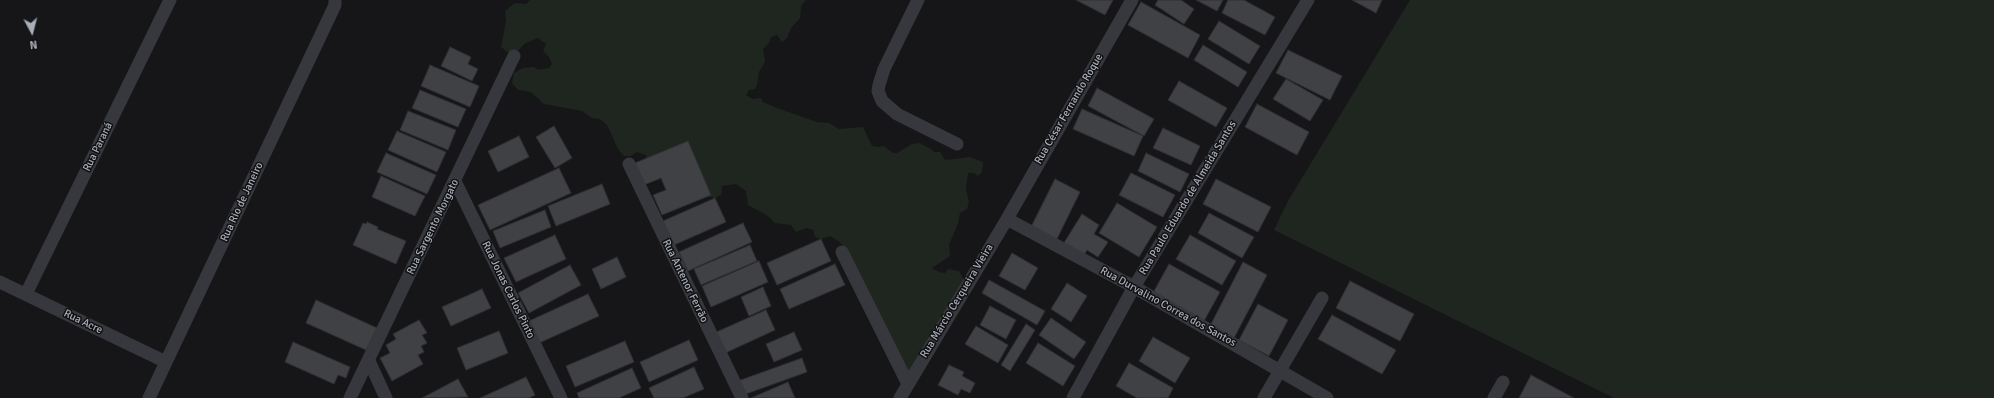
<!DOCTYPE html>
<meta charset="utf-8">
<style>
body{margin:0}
#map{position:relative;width:1994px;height:398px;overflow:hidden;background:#161618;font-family:Signika,sans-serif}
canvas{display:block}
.north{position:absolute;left:12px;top:12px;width:40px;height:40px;-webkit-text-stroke:3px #111113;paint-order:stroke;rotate:173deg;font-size:11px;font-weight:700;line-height:16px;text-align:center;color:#a8adb8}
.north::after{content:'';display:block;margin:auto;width:14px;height:18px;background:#a8adb8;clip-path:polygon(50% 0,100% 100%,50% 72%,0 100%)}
</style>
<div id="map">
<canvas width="1994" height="398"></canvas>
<div class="north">N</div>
</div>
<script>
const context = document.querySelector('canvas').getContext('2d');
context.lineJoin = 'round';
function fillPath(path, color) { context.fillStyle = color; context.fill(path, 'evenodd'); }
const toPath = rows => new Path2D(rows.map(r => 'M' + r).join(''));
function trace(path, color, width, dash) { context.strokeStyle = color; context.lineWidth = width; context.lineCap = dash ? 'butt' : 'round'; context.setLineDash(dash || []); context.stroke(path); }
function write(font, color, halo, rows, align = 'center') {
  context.font = font + ' Signika,sans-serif'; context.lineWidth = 3; context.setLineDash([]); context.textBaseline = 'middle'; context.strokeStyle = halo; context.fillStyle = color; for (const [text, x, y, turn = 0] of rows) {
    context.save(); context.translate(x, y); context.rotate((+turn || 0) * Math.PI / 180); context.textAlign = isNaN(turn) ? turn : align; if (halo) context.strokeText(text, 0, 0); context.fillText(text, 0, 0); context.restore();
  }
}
fillPath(toPath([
 [530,0,806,0,801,6,800,18,791,28,787,38,782,42,777,35,771,37,769,43,763,49,765,62,759,72,757,85,755,89,749,90,746,95,753,99,761,98,763,102,777,108,817,122,829,123,839,129,863,127,872,146,879,147,884,146,893,153,897,153,912,144,919,143,931,149,934,152,940,152,945,160,970,157,983,162,982,172,978,176,974,173,968,173,966,190,969,202,967,209,960,213,958,223,949,245,950,256,932,268,939,272,945,273,948,269,959,271,967,285,908,384,844,250,843,245,837,240,830,236,821,239,815,237,813,230,807,228,796,232,791,225,775,223,768,216,748,205,746,191,736,184,722,186,721,195,715,198,705,196,648,163,646,155,637,152,631,156,624,156,618,149,607,125,600,119,592,118,582,111,544,104,531,92,518,90,512,83,514,73,523,68,534,67,538,70,549,68,552,64,549,57,543,51,546,44,538,38,524,44,519,50,510,54,501,47,506,21,505,11,515,3,526,4],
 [1410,0,1994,0,1994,398,1614,398,1274,230,1288,201]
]), '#1e261f');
const building = toPath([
 [1076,0,1113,0,1105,15,1076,0],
 [1158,0,1181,0,1194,9,1184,24,1155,5,1158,0],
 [1196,0,1223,0,1217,11,1196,0],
 [1228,0,1244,0,1275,17,1265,35,1222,13,1228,0],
 [1352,0,1382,0,1376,13,1352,0],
 [1141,2,1200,35,1188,58,1128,25,1141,2],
 [1219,21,1260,46,1249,64,1208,39,1219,21],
 [1203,45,1247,72,1238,87,1194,60,1203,45],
 [450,47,471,57,468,64,478,69,472,81,441,66,450,47],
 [1288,50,1342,76,1330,100,1276,73,1288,50],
 [430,65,479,86,470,107,421,86,430,65],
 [1286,79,1323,100,1310,121,1273,99,1286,79],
 [1179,81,1227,108,1216,127,1168,100,1179,81],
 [1097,88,1154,119,1144,136,1088,106,1097,88],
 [420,90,466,109,458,127,412,108,420,90],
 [1257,104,1309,132,1297,155,1245,127,1257,104],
 [1082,109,1143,136,1134,156,1073,129,1082,109],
 [408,111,456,130,448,150,400,130,408,111],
 [554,126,572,158,555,168,536,137,554,126],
 [1163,128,1200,146,1191,165,1153,148,1163,128],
 [397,131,446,152,437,172,388,150,397,131],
 [519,136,529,157,498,172,488,151,519,136],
 [688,141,711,195,662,215,653,195,666,190,661,178,644,185,635,163,688,141],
 [386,153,436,175,427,194,377,172,386,153],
 [1146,153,1189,174,1180,192,1138,171,1146,153],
 [559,168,571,193,490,230,478,205,559,168],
 [1131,173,1175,195,1163,217,1119,195,1131,173],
 [381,176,425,196,415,216,372,197,381,176],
 [1055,179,1080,192,1055,243,1029,231,1055,179],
 [1216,179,1271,207,1258,232,1203,204,1216,179],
 [602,184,610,204,556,226,548,206,602,184],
 [715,198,726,222,674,245,663,221,715,198],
 [1117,203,1157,227,1139,257,1099,233,1117,203],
 [545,210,551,227,500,248,493,231,545,210],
 [1209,213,1254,237,1242,258,1198,233,1209,213],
 [1082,214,1099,225,1094,234,1108,242,1098,257,1087,250,1082,258,1062,246,1082,214],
 [367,222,378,227,377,229,406,241,396,264,353,245,363,223,366,224,367,222],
 [743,223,752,242,688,271,679,252,743,223],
 [555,235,566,259,516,282,504,258,555,235],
 [1190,235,1236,261,1222,285,1176,259,1190,235],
 [821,239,831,261,777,285,767,263,821,239],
 [750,245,757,261,701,285,694,269,750,245],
 [1012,253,1038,268,1025,290,999,276,1012,253],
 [617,257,626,277,601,289,592,269,617,257],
 [759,261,768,282,711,307,702,286,759,261],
 [1243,262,1267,275,1234,338,1210,326,1243,262],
 [835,264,845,285,789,309,780,289,835,264],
 [1169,264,1220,292,1204,321,1153,293,1169,264],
 [570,265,581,285,529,313,518,293,570,265],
 [989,280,1045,311,1037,325,982,293,989,280],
 [1350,281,1414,314,1400,341,1336,308,1350,281],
 [1067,283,1087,296,1071,322,1051,309,1067,283],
 [763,287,771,306,749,316,741,297,763,287],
 [482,289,491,308,451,326,442,307,482,289],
 [588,294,599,316,539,343,529,321,588,294],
 [316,300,377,328,366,350,306,323,316,300],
 [1258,304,1288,320,1269,356,1239,340,1258,304],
 [990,306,1016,320,1006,339,980,325,990,306],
 [766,310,775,330,723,354,714,333,766,310],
 [1332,315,1396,350,1382,374,1318,339,1332,315],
 [1051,318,1086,342,1074,359,1039,335,1051,318],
 [419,320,427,333,422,335,427,343,421,346,424,352,418,355,423,364,392,381,380,358,390,353,386,345,396,339,393,334,419,320],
 [1026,324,1035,330,1010,371,1001,365,1026,324],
 [976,326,1008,345,998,363,965,344,976,326],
 [499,331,508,353,466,370,457,348,499,331],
 [794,332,802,350,774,362,766,344,794,332],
 [1153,337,1190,358,1175,383,1139,361,1153,337],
 [689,340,698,360,649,382,640,362,689,340],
 [625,341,634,362,575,387,566,366,625,341],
 [293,342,350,367,346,378,338,375,334,384,285,362,293,342],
 [1038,343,1075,366,1063,386,1026,363,1038,343],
 [802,358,807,372,743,395,738,381,802,358],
 [1129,363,1173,388,1168,398,1137,398,1116,386,1129,363],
 [949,365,964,372,962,376,975,383,970,393,961,389,958,395,938,385,949,365],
 [694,367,704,389,683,398,654,398,649,388,694,367],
 [632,368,641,388,619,398,579,398,577,393,632,368],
 [1531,375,1574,398,1519,398,1531,375],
 [526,377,535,395,529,398,480,398,526,377],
 [458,379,468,397,422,398,458,379],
 [788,382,795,398,751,398,788,382]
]);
fillPath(building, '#404145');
trace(building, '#303034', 1);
trace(toPath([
 [918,0,884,69,879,85,878,91,882,101,897,114,957,144],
 [629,164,742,398],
 [455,181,561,398],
 [1007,219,1134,287,1327,398],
 [842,252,908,384],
 [0,282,166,362],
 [26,294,170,0],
 [369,361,386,398],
 [149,398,335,5,335,0],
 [350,398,514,56],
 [900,398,1007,219,1132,0],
 [1073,398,1134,287,1308,0],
 [1264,398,1322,298],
 [1494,398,1503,382]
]), '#37383d', 13);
write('11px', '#a8adb8', '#111113', [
 ["Rua César Fernando Roque",1069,109,-60],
 ["Rua Paraná",98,147,-64],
 ["Rua Paulo Eduardo de Almeida Santos",1188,198,-59],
 ["Rua Rio de Janeiro",242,202,-65],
 ["Rua Sargento Morgato",433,227,-64],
 ["Rua Antenor Ferrão",685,281,64],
 ["Rua Jonas Carlos Pinto",508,290,64],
 ["Rua Márcio Cerqueira Vieira",957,301,-59],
 ["Rua Durvalino Correa dos Santos",1168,307,29],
 ["Rua Acre",83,322,26]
]);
</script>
